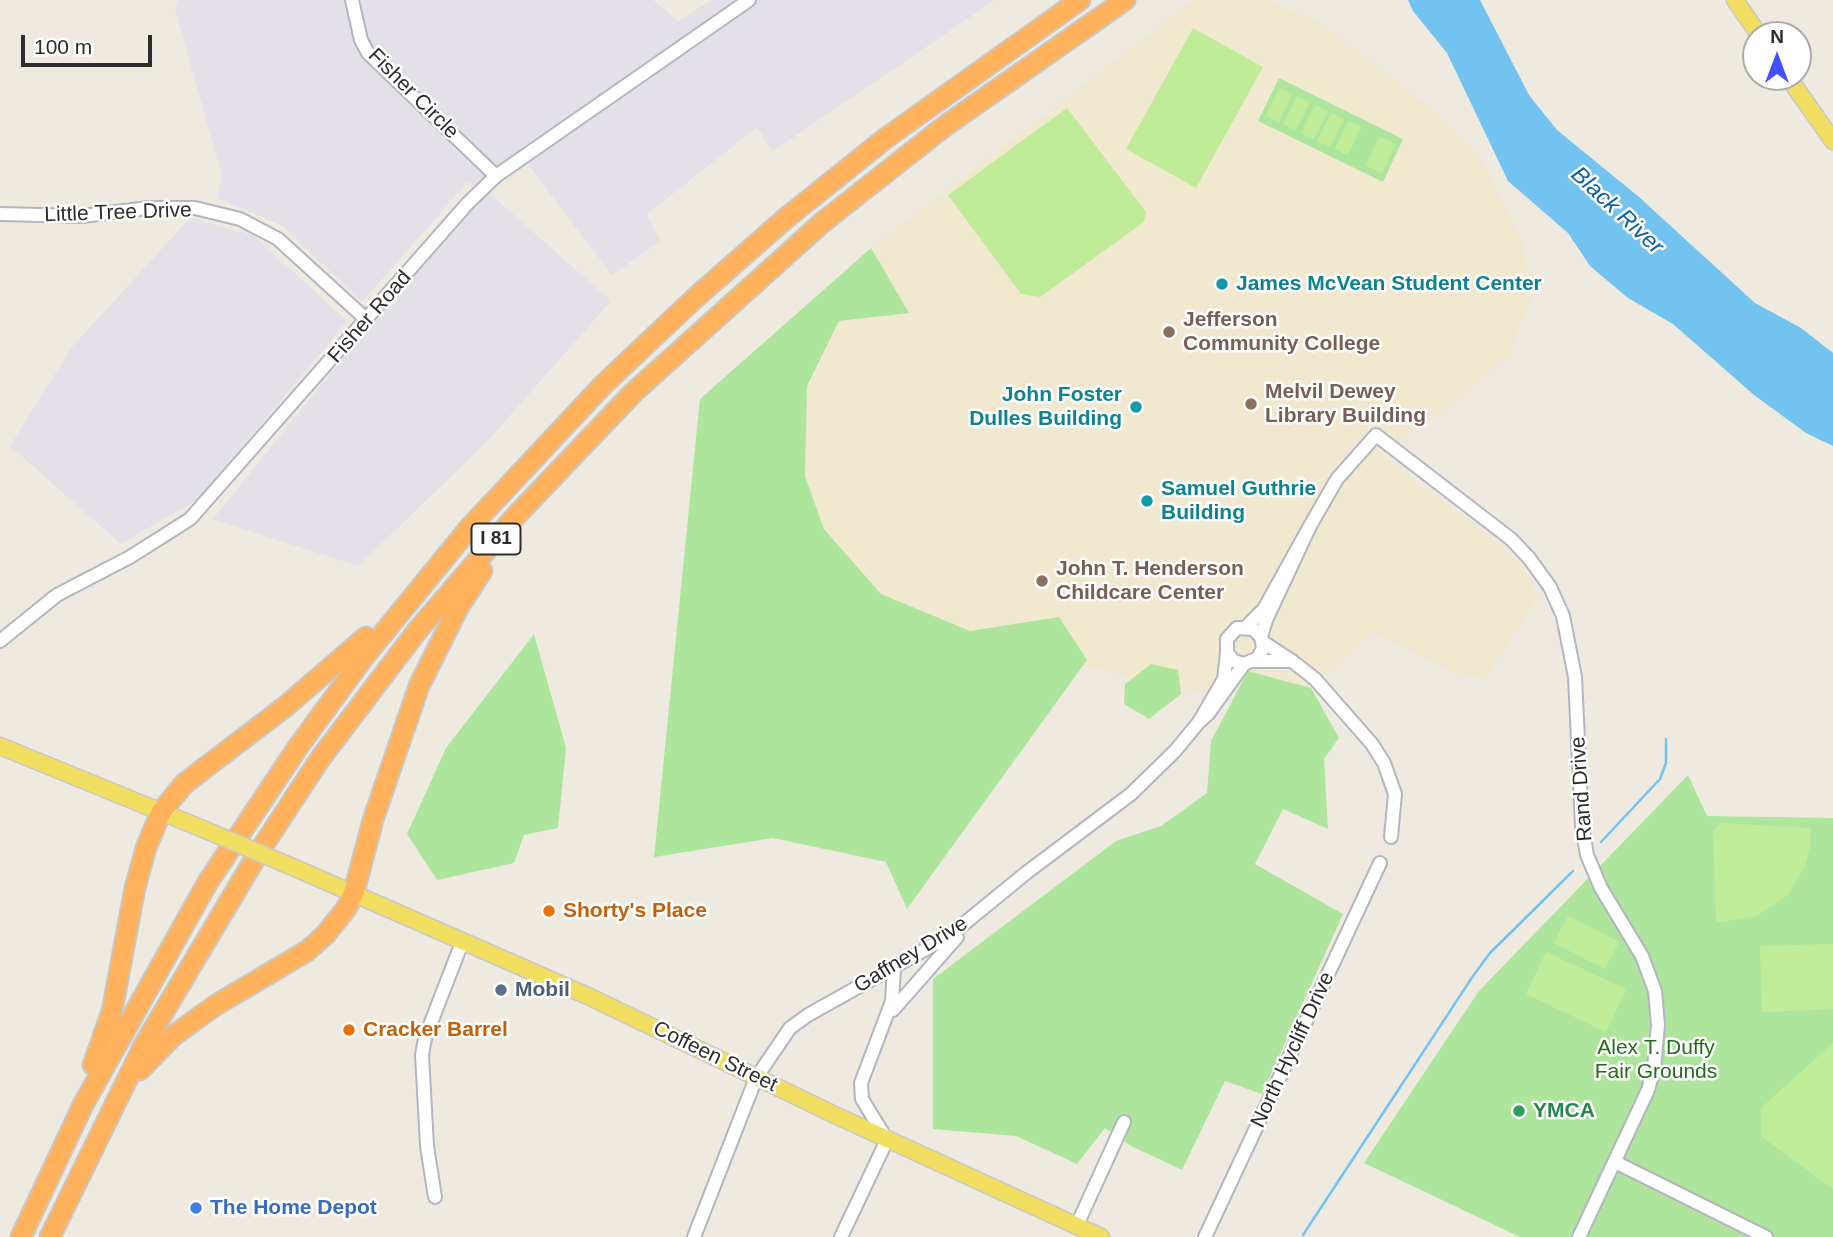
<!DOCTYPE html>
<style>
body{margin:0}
#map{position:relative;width:1833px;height:1237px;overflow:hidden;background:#efeae0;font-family:Arial,sans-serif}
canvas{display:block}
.north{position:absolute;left:1742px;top:21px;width:70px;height:70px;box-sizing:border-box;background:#fff;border:2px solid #ababab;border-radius:50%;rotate:0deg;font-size:19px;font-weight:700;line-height:28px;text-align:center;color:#2d2d2d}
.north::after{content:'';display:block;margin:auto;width:24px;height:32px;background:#4050fc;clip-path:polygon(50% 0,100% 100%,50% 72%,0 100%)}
.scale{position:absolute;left:21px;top:35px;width:131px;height:32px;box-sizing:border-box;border:4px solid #2d2d2d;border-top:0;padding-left:9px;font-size:21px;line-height:24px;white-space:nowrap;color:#2d2d2d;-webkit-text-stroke:5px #fff;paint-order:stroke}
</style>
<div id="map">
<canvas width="1833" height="1237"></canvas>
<div class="north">N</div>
<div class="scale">100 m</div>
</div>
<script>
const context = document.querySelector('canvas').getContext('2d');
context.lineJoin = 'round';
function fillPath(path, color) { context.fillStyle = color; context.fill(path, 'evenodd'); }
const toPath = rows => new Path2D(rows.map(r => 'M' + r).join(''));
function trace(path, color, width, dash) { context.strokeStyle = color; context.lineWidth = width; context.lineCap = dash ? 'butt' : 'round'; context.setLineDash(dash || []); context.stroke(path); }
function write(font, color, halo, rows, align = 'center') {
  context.font = font + ' Arial,sans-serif'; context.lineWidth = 5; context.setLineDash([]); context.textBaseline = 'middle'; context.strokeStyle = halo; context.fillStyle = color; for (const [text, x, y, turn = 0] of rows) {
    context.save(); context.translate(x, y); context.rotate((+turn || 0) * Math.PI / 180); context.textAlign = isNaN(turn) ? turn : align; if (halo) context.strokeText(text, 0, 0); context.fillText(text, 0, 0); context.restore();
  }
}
fillPath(toPath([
 [178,0,653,0,678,21,712,0,995,0,772,152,757,127,646,215,661,241,612,275,527,163,488,192,611,301,483,446,358,566,213,519,359,338,488,192,468,182,362,302,283,226,217,198,222,176,175,9],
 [190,218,253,235,347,321,200,498,121,544,10,446,72,347]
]), '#e3e0e7');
fillPath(toPath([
 [1194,0,1267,0,1318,22,1436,112,1482,161,1524,247,1531,299,1509,355,1435,417,1380,454,1462,515,1523,565,1538,597,1485,679,1463,676,1372,632,1311,688,1248,671,1209,694,1066,662,970,632,880,594,824,529,805,476,807,386,848,266]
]), '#f0e9d0');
fillPath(toPath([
 [1279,78,1403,139,1383,182,1258,121],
 [871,248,909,313,839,321,807,386,805,476,824,529,881,594,970,631,1059,617,1087,660,907,909,886,862,773,838,654,857,700,399],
 [534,634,566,748,558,828,524,835,514,863,437,880,407,834,446,748],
 [1151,664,1178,670,1181,694,1149,719,1124,704,1125,684],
 [1248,671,1311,688,1339,738,1324,759,1328,829,1283,809,1255,864,1343,914,1262,1094,1225,1081,1182,1170,1131,1146,1105,1128,1077,1164,1016,1136,933,1129,933,979,1116,841,1161,826,1207,793,1211,741],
 [1688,775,1707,816,1833,818,1833,1237,1520,1237,1364,1163,1479,991]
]), '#aee59d');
fillPath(toPath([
 [1193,28,1263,67,1196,188,1126,149],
 [1279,88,1292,94,1279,122,1266,116],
 [1297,96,1310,102,1296,130,1283,124],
 [1315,105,1328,111,1314,139,1301,133],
 [1067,108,1146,212,1144,222,1040,297,1021,294,948,195],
 [1331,113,1344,119,1330,147,1317,141],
 [1348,121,1361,127,1348,155,1335,149],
 [1379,137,1396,144,1382,173,1366,166],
 [1720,823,1811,828,1810,847,1805,866,1788,895,1756,916,1716,923,1713,832],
 [1568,916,1619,942,1605,969,1554,943],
 [1833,944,1833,1009,1762,1012,1760,946],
 [1546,952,1626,989,1606,1032,1526,994],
 [1833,1043,1833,1189,1761,1136,1761,1108]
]), '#c0ec99');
fillPath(toPath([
 [1408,0,1480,0,1529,95,1557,130,1639,197,1755,303,1801,328,1833,353,1833,446,1806,433,1754,395,1673,324,1628,298,1590,266,1568,233,1508,181,1447,53,1413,11]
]), '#73c3f0');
trace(toPath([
 [1601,842,1660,779,1666,763,1666,739],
 [1303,1235,1473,976,1490,953,1573,871]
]), '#73c3f0', 2.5);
const minor = toPath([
 [352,0,361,40,368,53,496,176],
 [0,214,82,216,149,208,195,208,240,219,278,239,367,320],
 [1310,526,1337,479,1376,435,1511,539,1529,558,1550,587,1563,616,1575,677,1582,826,1587,855,1601,888,1642,956,1655,991,1658,1025,1654,1068,1648,1090,1579,1237],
 [1246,627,1264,609,1310,526,1266,620,1261,637,1263,648,1258,658,1244,664,1234,661,1227,653,1227,639,1237,628,1253,629,1261,637],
 [0,641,57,595,130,557,190,519,468,203,496,176,749,0],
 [1227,653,1224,679,1199,722,1208,714,1244,664],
 [1254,661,1292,661,1263,642],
 [1292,661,1315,679,1372,744,1384,763,1395,794,1391,837],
 [893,1010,957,937],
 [1615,1162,1766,1237],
 [435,1197,427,1146,422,1055,425,1038,463,940],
 [1077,1225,1124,1122],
 [694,1237,756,1078,790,1028,808,1015,949,936,1026,873,1131,794,1175,751,1199,722],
 [841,1237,887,1140,862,1099,861,1083,892,1001,894,969],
 [1205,1237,1380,863]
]);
const major = toPath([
 [1735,0,1759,35],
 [1788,77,1833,141],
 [0,746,203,829],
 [295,868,590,997,837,1116,1101,1237]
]);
const highway = toPath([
 [93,1065,112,1011,135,888,146,848,161,812,184,784,286,706,366,637],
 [140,1070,173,1036,216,1005,307,951,325,935,346,909,354,892,373,820,419,686,458,608,482,571],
 [21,1237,84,1103,208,882,298,747,364,657,470,527,603,385,694,299,785,219,886,138,1080,0],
 [50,1237,144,1045,259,852,320,759,417,631,514,518,633,393,823,222,945,126,1125,0]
]);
trace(minor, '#b3b5c1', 16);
trace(major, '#c8c8c8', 19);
trace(highway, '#c8c8c8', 23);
trace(minor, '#fff', 12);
trace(major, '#f2df61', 16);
trace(highway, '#ffb25b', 19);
const majorBridge = toPath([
 [203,829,295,868]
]);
trace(majorBridge, '#c8c8c8', 19, []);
trace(majorBridge, '#f2df61', 16);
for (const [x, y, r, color] of [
 [1222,284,7,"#0f9aa8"],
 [1169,332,7,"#8d6e63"],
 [1251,404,7,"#8d6e63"],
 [1136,407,7,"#0f9aa8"],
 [1147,501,7,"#0f9aa8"],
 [1042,581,7,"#8d6e63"],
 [549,911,7,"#e8710a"],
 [501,990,7,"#5c6f8a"],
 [349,1030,7,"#e8710a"],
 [1519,1111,7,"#2e9e5b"],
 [196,1208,7,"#3f7fe0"]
]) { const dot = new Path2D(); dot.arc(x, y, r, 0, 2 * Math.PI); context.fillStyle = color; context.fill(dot); trace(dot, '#fff', 2.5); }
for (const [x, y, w] of [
 [496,539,49]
]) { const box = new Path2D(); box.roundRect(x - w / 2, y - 15.5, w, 31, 5); context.fillStyle = '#fff'; context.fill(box); trace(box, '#2d2d2d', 2); }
write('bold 19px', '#2d2d2d', null, [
 ["I 81",496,539]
]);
write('21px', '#2d2d2d', '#fff', [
 ["Fisher Circle",413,94,45],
 ["Little Tree Drive",118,213,-2],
 ["Fisher Road",370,317,-49],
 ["Rand Drive",1582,789,-94],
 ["Gaffney Drive",911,955,-31],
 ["North Hycliff Drive",1293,1050,-65],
 ["Coffeen Street",715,1057,26]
]);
write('bold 21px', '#0d838f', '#fff', [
 ["James McVean Student Center",1236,284],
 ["John Foster",1122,395,"right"],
 ["Dulles Building",1122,419,"right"],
 ["Samuel Guthrie",1161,489],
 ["Building",1161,513]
], 'left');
write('bold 21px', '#785e54', '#fff', [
 ["Jefferson",1183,320],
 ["Community College",1183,344],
 ["Melvil Dewey",1265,392],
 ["Library Building",1265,416],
 ["John T. Henderson",1056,569],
 ["Childcare Center",1056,593]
], 'left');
write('bold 21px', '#c56008', '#fff', [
 ["Shorty's Place",563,911],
 ["Cracker Barrel",363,1030]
], 'left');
write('bold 21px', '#4e5e75', '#fff', [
 ["Mobil",515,990]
], 'left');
write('21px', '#236d1a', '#fff', [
 ["Alex T. Duffy",1656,1048],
 ["Fair Grounds",1656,1072]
]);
write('bold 21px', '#27864d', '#fff', [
 ["YMCA",1533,1111]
], 'left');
write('bold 21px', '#366cbe', '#fff', [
 ["The Home Depot",210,1208]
], 'left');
write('italic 23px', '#0c60a2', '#fff', [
 ["Black River",1617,211,43]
]);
</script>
